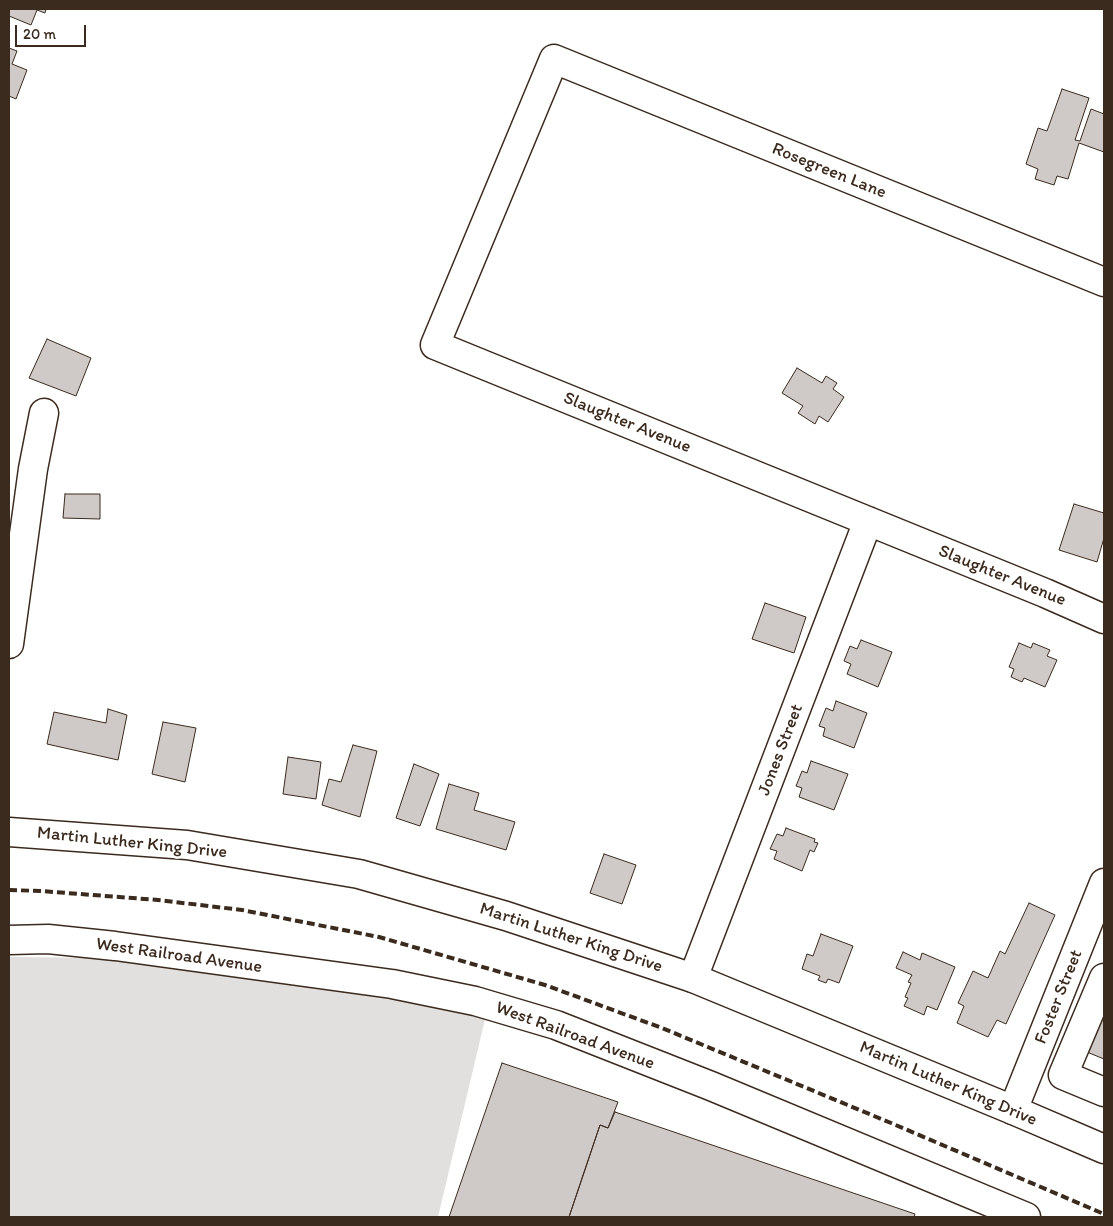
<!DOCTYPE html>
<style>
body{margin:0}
#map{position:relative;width:1113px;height:1226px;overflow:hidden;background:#fff;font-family:Itim,sans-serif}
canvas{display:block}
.frame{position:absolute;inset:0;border:10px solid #3b2a1e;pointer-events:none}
.scale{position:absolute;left:15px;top:25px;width:71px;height:22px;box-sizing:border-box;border:2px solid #3b2a1e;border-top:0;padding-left:6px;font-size:15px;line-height:18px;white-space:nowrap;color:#3b2a1e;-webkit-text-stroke:4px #fff;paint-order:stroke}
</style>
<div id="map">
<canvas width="1113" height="1226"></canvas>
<div class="frame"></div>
<div class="scale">20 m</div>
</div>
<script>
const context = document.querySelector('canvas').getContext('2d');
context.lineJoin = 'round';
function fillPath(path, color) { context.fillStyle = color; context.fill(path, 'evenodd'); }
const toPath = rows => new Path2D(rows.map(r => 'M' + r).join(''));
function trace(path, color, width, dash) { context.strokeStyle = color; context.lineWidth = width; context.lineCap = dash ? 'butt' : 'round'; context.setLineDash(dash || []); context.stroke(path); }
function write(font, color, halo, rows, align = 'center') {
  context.font = font + ' Itim,sans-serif'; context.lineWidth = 5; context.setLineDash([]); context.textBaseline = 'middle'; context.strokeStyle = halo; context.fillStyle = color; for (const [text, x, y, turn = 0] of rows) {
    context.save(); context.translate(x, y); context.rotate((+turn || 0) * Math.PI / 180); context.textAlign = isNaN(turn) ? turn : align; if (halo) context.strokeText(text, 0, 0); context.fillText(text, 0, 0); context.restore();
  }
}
fillPath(toPath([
 [9,957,113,958,487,1011,438,1217,9,1217]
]), '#e2e0de');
const building = toPath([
 [9,9,46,9,45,13,37,10,31,25,9,16,9,9],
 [9,48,17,51,12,64,27,70,16,99,9,96,9,48],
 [1062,89,1089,98,1075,140,1080,141,1091,109,1104,114,1104,152,1079,143,1068,179,1057,176,1054,185,1035,179,1038,169,1026,164,1038,128,1047,131,1062,89],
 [47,339,91,358,76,396,29,378,47,339],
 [797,368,822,383,826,376,837,383,833,389,844,397,828,422,819,416,815,424,798,413,803,406,782,393,797,368],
 [65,494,100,494,100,519,63,518,65,494],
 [1074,504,1104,513,1104,538,1097,562,1059,550,1074,504],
 [765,603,806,617,794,653,752,639,765,603],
 [861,640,892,652,878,687,847,674,851,664,844,661,850,646,857,649,861,640],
 [1019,643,1031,648,1033,643,1050,650,1047,656,1057,660,1045,687,1024,678,1022,682,1011,677,1014,669,1009,667,1019,643],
 [836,701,867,713,854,748,823,736,825,728,819,726,826,708,833,711,836,701],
 [108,709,127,715,118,760,47,744,54,712,106,723,108,709],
 [163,722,196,728,185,782,152,774,163,722],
 [353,745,377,751,360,817,322,805,329,779,341,782,353,745],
 [288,757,321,762,316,799,283,794,288,757],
 [811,761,848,774,834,810,799,797,802,788,796,786,802,771,807,773,811,761],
 [414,764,439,774,420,826,396,818,414,764],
 [449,784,479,793,474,810,515,822,506,850,436,829,449,784],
 [786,828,815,839,814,842,818,843,814,852,810,850,802,871,774,859,777,851,770,849,777,834,783,836,786,828],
 [604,854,636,865,622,904,590,893,604,854],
 [1029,903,1055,915,1006,1024,997,1020,988,1037,957,1023,964,1006,958,1003,973,971,988,978,1000,951,1005,954,1029,903],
 [821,934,853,946,839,983,828,979,826,983,818,980,820,976,802,969,807,954,813,956,821,934],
 [903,952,920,960,922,953,955,967,937,1010,927,1006,924,1015,904,1006,908,998,905,997,911,983,908,982,912,975,896,968,903,952],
 [1104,993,1104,1059,1082,1050,1104,993],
 [502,1063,618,1102,608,1128,600,1125,569,1217,449,1217,502,1063],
 [615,1112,915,1214,914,1217,569,1217,600,1125,608,1128,615,1112]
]);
fillPath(building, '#cfcac7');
trace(building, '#3b2a1e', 1);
const minor = toPath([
 [1104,282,554,59,435,345,1045,593,1104,619],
 [9,644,33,469,44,413],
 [9,940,48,939,115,946,392,984,475,1001,556,1025,711,1086,1026,1217],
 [693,978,868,521],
 [1104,978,1063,1075,1104,1092],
 [1013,1110,1104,883]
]);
const major = toPath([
 [9,832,187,845,359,874,506,916,693,978,1013,1110,1104,1149]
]);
trace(minor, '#3b2a1e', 31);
trace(major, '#3b2a1e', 31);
trace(minor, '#fff', 28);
trace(major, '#fff', 28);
trace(toPath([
 [9,890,41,891,158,900,242,910,379,937,545,985,662,1028,891,1123,1104,1214]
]), '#3b2a1e', 4, [8, 4]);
write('18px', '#3b2a1e', '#fff', [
 ["Rosegreen Lane",829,171,22],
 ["Slaughter Avenue",627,423,22],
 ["Slaughter Avenue",1002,576,22],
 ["Jones Street",781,750,-69],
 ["Martin Luther King Drive",132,843,6],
 ["Martin Luther King Drive",571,938,18],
 ["West Railroad Avenue",179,956,8],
 ["Foster Street",1059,997,-68],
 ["West Railroad Avenue",575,1036,20],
 ["Martin Luther King Drive",948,1084,23]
]);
</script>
